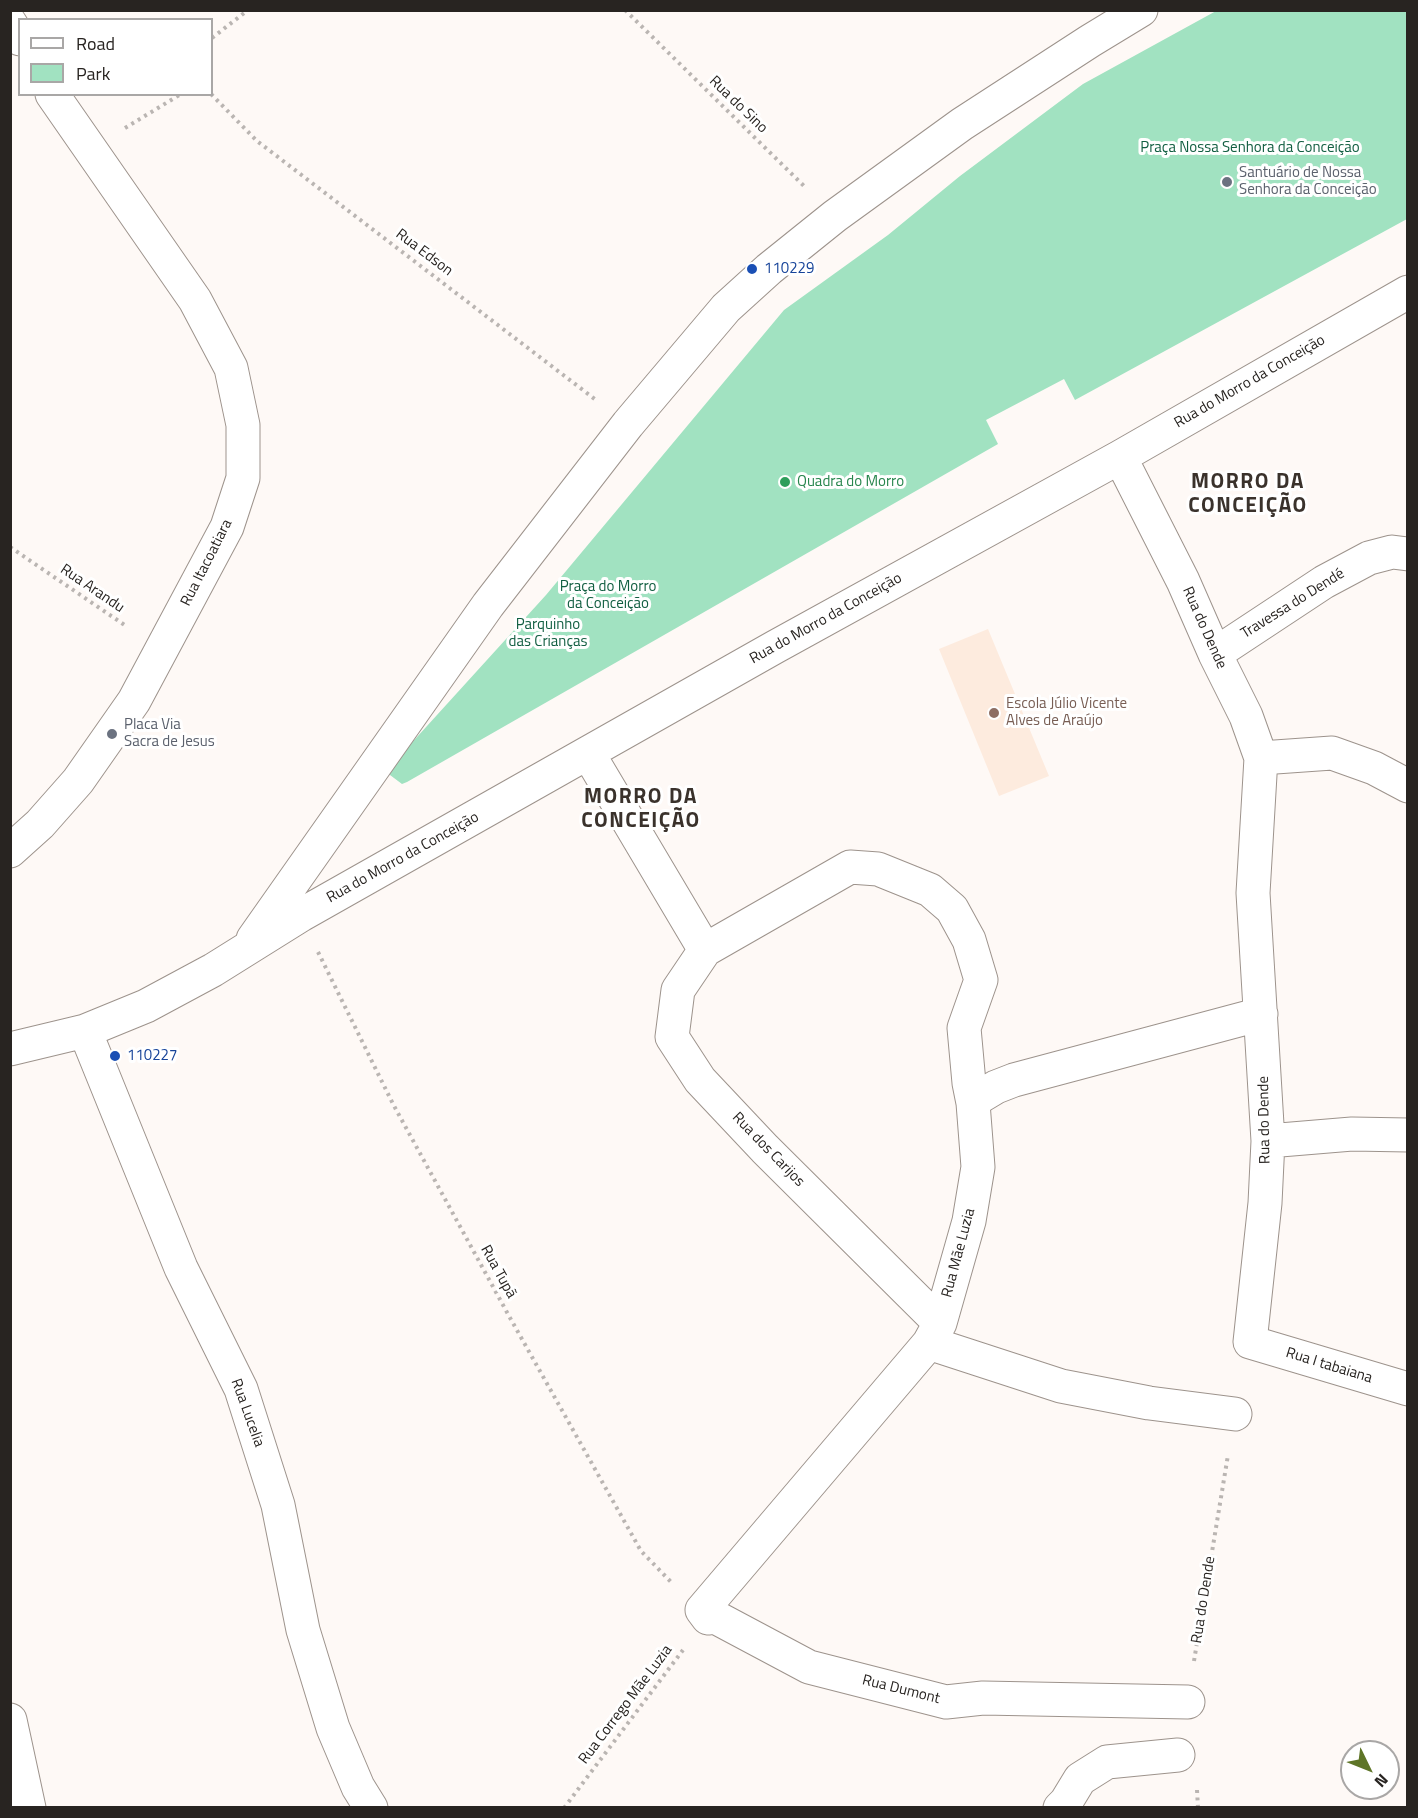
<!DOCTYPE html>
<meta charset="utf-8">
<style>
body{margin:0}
#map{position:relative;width:1418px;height:1818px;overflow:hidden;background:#fef9f6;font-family:"Titillium Web",sans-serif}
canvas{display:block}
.frame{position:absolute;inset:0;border:12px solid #282421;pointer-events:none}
.legend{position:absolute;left:18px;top:18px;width:195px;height:78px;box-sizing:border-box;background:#fff;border:2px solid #a9a7a6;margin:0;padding:8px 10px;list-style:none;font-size:18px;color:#282421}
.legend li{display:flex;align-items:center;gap:12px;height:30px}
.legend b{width:30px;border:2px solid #a9a7a6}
.north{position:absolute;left:1340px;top:1740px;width:60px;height:60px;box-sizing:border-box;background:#fff;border:2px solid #a9a7a6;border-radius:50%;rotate:133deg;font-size:16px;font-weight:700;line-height:24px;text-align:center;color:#282421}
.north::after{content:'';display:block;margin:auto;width:21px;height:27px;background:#5e7527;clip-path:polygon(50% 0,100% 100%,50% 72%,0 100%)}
</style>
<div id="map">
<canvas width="1418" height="1818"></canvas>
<div class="frame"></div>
<ul class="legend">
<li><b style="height:8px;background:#fff"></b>Road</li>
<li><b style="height:16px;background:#a1e2c1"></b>Park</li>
</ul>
<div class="north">N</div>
</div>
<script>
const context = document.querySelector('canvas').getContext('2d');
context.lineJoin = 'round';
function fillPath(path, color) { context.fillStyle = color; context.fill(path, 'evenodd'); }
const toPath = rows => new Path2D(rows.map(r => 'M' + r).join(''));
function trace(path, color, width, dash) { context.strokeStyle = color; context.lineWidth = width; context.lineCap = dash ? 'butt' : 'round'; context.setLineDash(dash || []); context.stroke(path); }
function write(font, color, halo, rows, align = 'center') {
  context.font = font + ' "Titillium Web",sans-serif'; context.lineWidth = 6; context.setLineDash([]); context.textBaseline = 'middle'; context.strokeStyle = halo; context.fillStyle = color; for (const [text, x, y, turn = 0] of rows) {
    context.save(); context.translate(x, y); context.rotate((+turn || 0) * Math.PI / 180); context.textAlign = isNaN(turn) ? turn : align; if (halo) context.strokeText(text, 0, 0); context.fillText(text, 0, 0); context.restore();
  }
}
fillPath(toPath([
 [988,629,1049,776,999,796,939,649]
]), '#fdebde');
fillPath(toPath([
 [1216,11,1407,11,1407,219,1075,400,1064,379,986,420,998,444,407,782,402,784,390,775,389,769,397,759,546,595,784,310,888,235,960,176,1083,84]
]), '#a1e2c1');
const minor = toPath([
 [10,23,20,39],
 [1120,457,1183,581,1215,654,1246,716,1261,758,1253,893,1268,1141,1265,1203,1250,1342,1408,1389],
 [1215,654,1324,582,1369,558,1392,552,1408,554],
 [588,753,705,950,678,990,672,1037,700,1080,765,1149,940,1323],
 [1261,758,1332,753,1374,768,1408,786],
 [10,851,40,824,78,781,134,701,227,527,243,478,243,425,231,368,195,300,52,94],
 [253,939,488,605,628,424,726,308,769,269,835,216,962,124,1090,41,1141,10],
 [705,950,850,867,878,869,930,890,952,909,969,940,981,980,964,1028,969,1083,973,1103],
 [85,1031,181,1268,241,1389,278,1505,303,1630,333,1728,358,1787,371,1808],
 [10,1049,85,1031,146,1006,213,970,301,915,775,647,1120,457,1408,292],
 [1268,1141,1352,1134,1408,1135],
 [929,1343,1061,1386,1149,1403,1235,1414],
 [702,1610,809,1667,946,1702,983,1698,1188,1702],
 [708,1618,702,1610,929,1343,940,1323,969,1221,978,1167,973,1103,981,1096,996,1087,1014,1080,1261,1014],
 [10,1720,29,1808],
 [1060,1808,1066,1802,1080,1779,1107,1762,1178,1755]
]);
trace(minor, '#9d938c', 35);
trace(toPath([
 [625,10,804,186],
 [212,38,248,10],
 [211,94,257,141,596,400],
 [125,128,181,94],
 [10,547,126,626],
 [318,952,393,1104,509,1316,641,1551,671,1582],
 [1194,1661,1228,1455],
 [1197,1790,1198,1808],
 [564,1808,683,1650]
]), '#bab5b2', 4, [3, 4.5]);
trace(minor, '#fff', 33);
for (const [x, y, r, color] of [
 [1227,182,6,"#6b7280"],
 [752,269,6,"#1a4fb4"],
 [785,482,6,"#2e9e5b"],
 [994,713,6,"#8d6e63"],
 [112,734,6,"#6b7280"],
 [115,1056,6,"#1a4fb4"]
]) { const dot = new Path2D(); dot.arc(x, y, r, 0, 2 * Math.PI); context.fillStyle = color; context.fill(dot); trace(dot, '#fff', 2); }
write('15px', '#282421', '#fff', [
 ["Rua do Sino",738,105,44],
 ["Rua Edson",424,253,37],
 ["Rua do Morro da Conceição",1250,382,-30],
 ["Rua Itacoatiara",207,563,-63],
 ["Rua Arandu",92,589,34],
 ["Travessa do Dendé",1293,604,-32],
 ["Rua do Morro da Conceição",826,619,-29],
 ["Rua do Dende",1204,628,66],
 ["Rua do Morro da Conceição",403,858,-29],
 ["Rua do Dende",1265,1120,-91],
 ["Rua dos Carijos",768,1150,46],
 ["Rua Mãe Luzia",959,1253,-75],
 ["Rua Tupã",498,1272,61],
 ["Rua I tabaiana",1329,1366,17],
 ["Rua Lucelia",247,1413,70],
 ["Rua do Dende",1204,1600,-81],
 ["Rua Dumont",901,1690,14],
 ["Rua Corrego Mãe Luzia",626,1705,-53]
]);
write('15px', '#115e41', '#fff', [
 ["Praça Nossa Senhora da Conceição",1250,148],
 ["Praça do Morro",608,587],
 ["da Conceição",608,604],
 ["Parquinho",548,625],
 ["das Crianças",548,642]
]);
write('15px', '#5b616d', '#fff', [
 ["Santuário de Nossa",1239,173],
 ["Senhora da Conceição",1239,190],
 ["Placa Via",124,725],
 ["Sacra de Jesus",124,742]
], 'left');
write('15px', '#164399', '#fff', [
 ["110229",764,269],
 ["110227",127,1056]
], 'left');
write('15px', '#27864d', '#fff', [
 ["Quadra do Morro",797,482]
], 'left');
write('15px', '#785e54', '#fff', [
 ["Escola Júlio Vicente",1006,704],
 ["Alves de Araújo",1006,721]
], 'left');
context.letterSpacing = '1.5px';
write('bold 21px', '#3a322c', '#fff', [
 ["MORRO DA",1248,483],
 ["CONCEIÇÃO",1248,507],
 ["MORRO DA",641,798],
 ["CONCEIÇÃO",641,822]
]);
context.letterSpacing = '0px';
</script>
